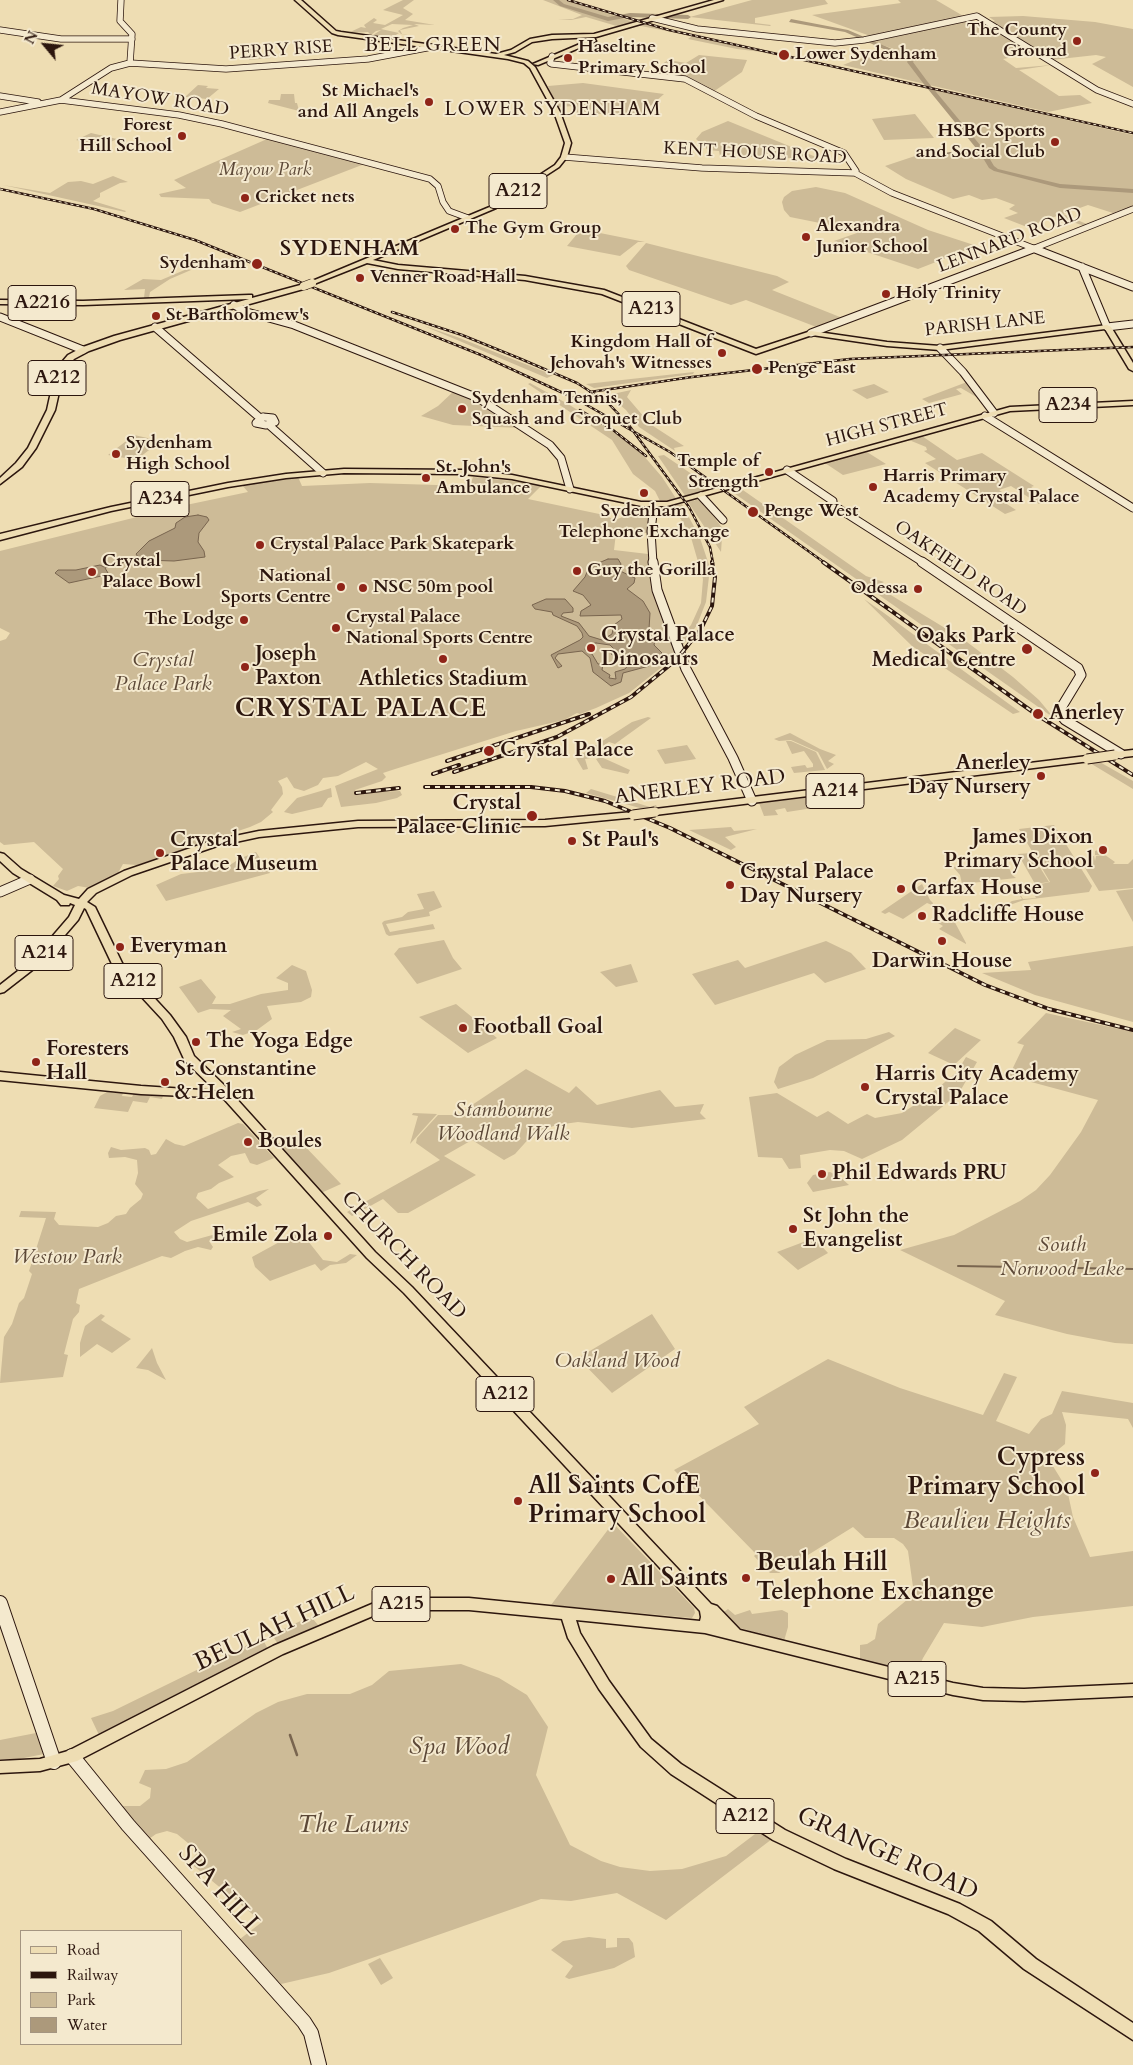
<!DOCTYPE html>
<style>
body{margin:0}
#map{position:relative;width:1133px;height:2065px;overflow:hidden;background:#eeddb3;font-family:Cardo,serif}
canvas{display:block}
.legend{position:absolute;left:20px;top:1930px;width:162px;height:115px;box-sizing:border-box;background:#f4e9ce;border:1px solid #a49581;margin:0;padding:6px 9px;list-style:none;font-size:15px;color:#2c160e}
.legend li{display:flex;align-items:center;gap:10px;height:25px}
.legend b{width:25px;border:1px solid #a49581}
.north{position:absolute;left:20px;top:20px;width:50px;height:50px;-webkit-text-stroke:4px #f4e9ce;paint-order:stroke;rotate:298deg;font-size:14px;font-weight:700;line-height:20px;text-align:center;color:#2c160e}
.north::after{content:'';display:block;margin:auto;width:18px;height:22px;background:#2c160e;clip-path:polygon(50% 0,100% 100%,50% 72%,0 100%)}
</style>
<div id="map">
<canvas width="1133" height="2065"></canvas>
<ul class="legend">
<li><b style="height:6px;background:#eeddb3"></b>Road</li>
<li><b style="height:6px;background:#2c160e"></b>Railway</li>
<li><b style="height:14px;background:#cdbb97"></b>Park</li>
<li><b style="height:14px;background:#ac997b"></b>Water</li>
</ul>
<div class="north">N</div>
</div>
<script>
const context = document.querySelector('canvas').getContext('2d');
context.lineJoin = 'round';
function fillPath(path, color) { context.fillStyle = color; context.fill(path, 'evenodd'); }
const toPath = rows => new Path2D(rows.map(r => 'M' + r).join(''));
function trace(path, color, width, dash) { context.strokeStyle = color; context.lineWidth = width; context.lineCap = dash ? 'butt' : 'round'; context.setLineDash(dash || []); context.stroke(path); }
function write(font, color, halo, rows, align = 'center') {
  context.font = font + ' Cardo,serif'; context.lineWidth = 4; context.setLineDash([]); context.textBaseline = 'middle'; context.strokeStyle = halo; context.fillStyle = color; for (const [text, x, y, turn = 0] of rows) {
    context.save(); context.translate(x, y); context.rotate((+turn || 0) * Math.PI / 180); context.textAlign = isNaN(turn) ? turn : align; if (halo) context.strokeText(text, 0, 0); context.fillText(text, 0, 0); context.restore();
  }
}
fillPath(toPath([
 [403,0,414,0,403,8,413,14,405,20,435,25,414,24,419,26,400,30,402,34,413,36,411,36,401,34,398,31,403,28,413,25,392,24,381,29,399,33,389,39,373,35,381,30,376,31,371,35,368,32,348,33,361,27,366,28,364,25,374,18,377,20,373,23,385,25,403,15,383,10],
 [543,0,566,0,634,22,620,27,586,17,571,20,558,20,573,19,582,15],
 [752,0,825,0,828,4,755,18,755,23,771,25,770,26,690,17],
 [898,0,936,0,965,17,873,37,812,15,901,3],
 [1023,16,1095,22,1133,29,1133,87,1092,64,1106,57,1096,55,1051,60,990,22,995,21,989,17],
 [963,20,968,23,982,21,1032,53,1003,59,1016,68,1052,65,1019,70,1059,96,1080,95,1092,103,1048,112,929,85,910,63,913,58,911,55,871,41],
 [640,23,667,30,762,52,737,49,688,39,692,36,636,25],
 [260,43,261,53,271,56,271,58,249,60,249,54,242,54,240,44],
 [895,52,907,54,911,59,908,62,925,84,843,65,858,59],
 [699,55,747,60,742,72,713,92,666,74,651,72,668,60,686,63],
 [583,83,664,94,640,115,598,114,598,117,578,117,574,106,557,107,548,86],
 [198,85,208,86,206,88,219,89,207,99,185,97],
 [934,90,1133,135,1133,206,1116,214,1088,205,1063,214,1089,225,1084,226,1057,216,1027,227,1004,218,1018,213,1009,209,1015,205,996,198,982,200,969,195,953,199,906,179,885,166,915,156,981,149],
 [281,94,294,94,295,103,297,103,299,111,268,103,269,100,280,100],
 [915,114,934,138,884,140,872,119],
 [728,121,816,157,816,159,720,156,719,151,708,150,696,139,702,132],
 [91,133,117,139,102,146,76,140],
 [267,139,367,163,240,212,212,203,209,199,161,197,159,194,186,188,174,180],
 [113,176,128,182,120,183,100,193,100,197,93,201,126,211,125,212,3,185,50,193,68,182,81,181,93,184],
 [816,187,845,193,928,230,977,246,918,269,834,241,857,233,835,226,790,217,784,210,782,202,784,197,792,191],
 [574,224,583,226,580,229,645,242,638,242,620,256,567,246,577,234,567,232],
 [646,243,777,276,789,282,772,290,845,319,819,328,746,300,731,305,629,270,626,266],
 [187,269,191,270,170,279,150,292,149,298,144,298,145,289,124,290,143,279,161,280],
 [424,326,457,337,553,375,547,378],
 [694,372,693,374,594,388,586,384],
 [967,382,978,398,961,388,956,389,962,394,929,403,922,399],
 [530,383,568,404,621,437,643,455,662,477,677,500,661,503,655,491,633,474,612,440,528,384],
 [874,384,889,392,867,399,852,390],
 [631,390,627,397,650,424,684,446,674,448,675,451,639,427,626,410,608,395],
 [454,391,475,400,521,428,453,425,421,416,438,406],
 [134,435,161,441,136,460,108,455],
 [922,436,957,460,982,453,1034,486,1031,487,1051,500,1039,504,1011,486,999,490,1002,492,993,495,1016,510,1005,514,925,463,936,459,924,451,927,450,926,447,909,440],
 [867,452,886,464,843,475,825,463],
 [664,455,715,490,686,497,658,456],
 [298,477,302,486,370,483,470,486,473,477,511,481,542,485,528,499,604,515,615,520,648,507,648,533,616,533,614,550,648,554,652,590,668,636,677,655,629,693,596,708,580,714,577,713,564,720,516,731,392,770,383,773,386,777,382,781,355,790,359,795,375,792,400,791,402,795,397,798,376,803,341,807,335,786,378,769,366,762,338,776,323,778,318,785,304,791,294,788,287,777,278,781,282,787,283,794,271,810,273,812,261,822,250,827,137,865,123,864,118,873,90,888,78,886,67,891,53,886,59,879,58,876,63,869,34,842,4,845,0,842,0,641,6,639,10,633,0,628,0,551,141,516,134,506,159,501,167,509,248,492,242,485],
 [740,488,866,576,884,582,876,586,963,639,1013,677,1039,700,1054,718,731,491],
 [700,499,727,534,722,537,721,552,688,502],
 [682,504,700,538,710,568,706,602,697,625,683,645,679,639,691,625,701,603,703,579,690,534,675,510,658,510,659,507],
 [864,599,884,613,1020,712,1013,714,912,646],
 [648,717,651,718,615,744,609,742,587,756,591,758,585,759,588,769,583,770,576,758,632,722],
 [790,733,820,749,836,755,828,761,834,764,827,769,818,752,791,740,779,741,774,739],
 [786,741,791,741,816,752,825,770,794,773,791,767,805,765,807,768,813,767,813,764,804,751,792,754],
 [687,745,696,759,665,764,657,750],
 [601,757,630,770,628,774,602,768,596,759],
 [1098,761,1133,781,1133,789,1090,763],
 [331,788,332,797,328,798,322,807,292,814,284,812,297,798],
 [591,789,650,807,656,805,657,807,647,810,586,793],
 [830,795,834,803,812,805,813,808,787,812,785,808,775,810,778,815,764,816,759,803],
 [1054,825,1092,886,1089,892,1024,900,1001,908,952,914,951,912,967,909,974,910,989,906,993,909,1001,907,1012,901,1022,899,1018,893,1024,893,1020,894,1023,899,1036,898,1033,892,1039,891,1041,888,1036,885,1050,882,1019,829],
 [731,827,734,831,757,829,725,837,736,847,731,850,689,830],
 [1098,850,1115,862,1113,864,1128,864,1133,859,1133,888,1099,891,1082,863,1090,861,1088,856,1094,856,1095,861,1096,856,1105,856,1095,855,1095,851],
 [256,852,270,873,166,901,156,885,181,874,224,869,239,859],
 [1031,853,1049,882,1035,884,1018,854],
 [1006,861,1012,875,1016,878,962,884,960,875,953,867],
 [922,884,930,900,933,903,932,905,927,903,903,919,889,912,885,914,881,912],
 [1133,889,1133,922,1116,891],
 [434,891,442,907,429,912,430,916,386,924,390,932,433,924,435,929,389,936,386,934,382,923,384,921,402,917,408,912,424,909,417,894],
 [952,917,966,943,966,944,939,929,943,926,938,923],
 [444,940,453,958,462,969,417,984,394,954,399,948],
 [826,941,851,953,866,969,825,983,814,973,715,1005,692,974,738,960,745,968],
 [1133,946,1133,1022,1035,995,982,973,1031,970,1028,962],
 [631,964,638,982,616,987,600,972],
 [292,965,306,971,312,990,311,997,301,1002,267,1006,272,1019,257,1030,243,1035,232,1032,241,1029,223,1016,231,1010,210,1009,198,1013,179,987,201,979,216,997,212,1004,230,1004,261,994,288,990,288,983,276,978],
 [456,1004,467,1013,497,1038,468,1053,419,1017],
 [1046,1013,1133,1032,1133,1344,1115,1343,1067,1334,995,1315,1005,1301,900,1250,954,1235,1020,1201,1036,1190,1050,1175,1081,1132,1098,1100,1009,1076,1024,1045,1017,1043],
 [955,1028,981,1040,954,1065,928,1053],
 [889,1032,895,1036,813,1078,778,1089,774,1082,779,1067,795,1055,827,1040,866,1039],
 [966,1057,977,1062,959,1093,902,1140,862,1159,844,1151,830,1150,800,1155,801,1168,789,1169,782,1158,758,1157,749,1097,777,1093,817,1117,828,1111,848,1124,867,1114,875,1118,902,1113,927,1097,957,1072],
 [526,1069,569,1093,576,1086,597,1105,660,1090,675,1107,704,1104,700,1113,706,1119,632,1128,578,1122,556,1125,533,1134,515,1154,504,1160,472,1140,444,1156,476,1175,408,1213,398,1213,383,1199,352,1216,347,1212,440,1160,416,1143,417,1138,438,1115,457,1115],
 [107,1092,123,1093,122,1096,132,1097,134,1093,163,1096,162,1099,150,1097,147,1103,133,1101,128,1112,94,1108,100,1096],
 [413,1113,437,1114,410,1144,418,1116,412,1115],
 [238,1123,243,1124,274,1158,257,1165,250,1163,245,1153,231,1156,218,1165,234,1177,219,1183,211,1189,198,1193,196,1198,208,1209,259,1191,269,1189,256,1198,262,1205,257,1207,248,1202,191,1221,174,1232,180,1239,187,1242,216,1234,217,1237,209,1241,213,1247,211,1250,198,1247,185,1251,171,1258,162,1256,79,1289,76,1303,80,1305,79,1312,73,1319,64,1354,68,1355,63,1377,0,1383,4,1337,12,1324,19,1303,24,1298,32,1274,29,1271,46,1218,19,1217,21,1211,56,1212,54,1219,59,1225,98,1227,108,1223,116,1216,126,1214,130,1208,141,1199,143,1194,135,1184,138,1173,137,1160,125,1157,109,1158,108,1153,111,1147,121,1150,145,1148,149,1150,151,1155,156,1154,166,1139,175,1144,184,1146],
 [298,1139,341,1184,321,1193,278,1148],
 [830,1172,840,1177,849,1185,813,1192,807,1183,813,1175],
 [294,1234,308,1241,323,1260,337,1262,350,1254,357,1255,346,1263,330,1265,321,1271,315,1264,270,1281,255,1267,252,1257],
 [814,1238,828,1253,798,1270,777,1252],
 [101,1314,105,1316,101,1320,131,1339,112,1353,97,1344,80,1357,80,1343,85,1326],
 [652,1314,675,1349,612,1393,578,1358],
 [152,1348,157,1363,166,1380,148,1370,136,1368],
 [828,1359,900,1388,983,1415,1004,1373,1017,1377,996,1421,1029,1434,1041,1419,1052,1414,1062,1391,1133,1403,1133,1428,1128,1419,1062,1412,1066,1425,1065,1444,1048,1458,1067,1489,1073,1517,1090,1557,1133,1551,1133,1606,1033,1617,982,1627,944,1623,923,1658,916,1674,860,1659,860,1645,867,1644,875,1639,878,1624,914,1594,908,1551,903,1544,894,1538,865,1538,853,1527,779,1573,770,1573,754,1556,756,1554,674,1470,759,1424,744,1407],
 [613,1523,694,1608,695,1613,692,1618,551,1605],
 [728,1609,735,1615,750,1610,752,1614,782,1610,788,1613,788,1627,784,1641,740,1628,721,1614],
 [307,1618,313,1619,318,1625,278,1644,274,1638,277,1632],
 [262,1638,268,1649,188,1688,99,1735,91,1718,113,1711],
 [461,1664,499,1678,527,1695,548,1727,536,1775,570,1845,601,1861,620,1867,650,1871,682,1869,726,1856,759,1831,772,1839,666,1920,617,1893,571,1901,541,1899,329,1973,281,1984,240,1939,262,1922,189,1862,197,1853,194,1848,177,1834,167,1831,156,1834,149,1839,122,1806,140,1806,150,1798,151,1788,139,1783,145,1770,166,1769,187,1762,256,1713,278,1702,307,1694,350,1694,372,1685,389,1671],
 [36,1733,44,1754,19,1759,0,1759,0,1740],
 [589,1937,606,1939,606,1948,617,1947,617,1938,629,1938,633,1943,635,1957,614,1968,569,1979,565,1977,573,1966,551,1950,563,1941],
 [380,1958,393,1978,381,1985,368,1964]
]), '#cdbb97');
const water = toPath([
 [198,515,207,517,209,520,199,533,198,542,204,551,205,557,174,561,144,560,139,558,105,568,108,573,106,575,69,583,55,573,58,570,76,570,100,565,104,567,138,557,136,554,149,541,175,528,176,523,185,517,198,515],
 [608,559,618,559,621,564,618,570,635,578,634,583,627,589,643,601,650,613,649,629,656,635,654,645,662,653,649,666,623,673,621,682,611,686,593,672,590,658,582,651,558,654,555,658,562,666,558,668,551,655,580,640,583,637,582,633,577,626,553,615,552,612,535,609,532,605,546,599,565,599,573,608,573,612,563,613,561,616,579,623,589,636,602,640,612,634,614,625,622,619,621,615,580,616,581,611,591,605,583,595,573,591,585,577,589,567,608,559],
 [596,643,610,645,614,649,611,654,630,663,625,669,615,672,616,679,609,678,610,675,602,670,603,664,598,664,592,654,585,650,586,645,596,643]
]);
fillPath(water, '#ac997b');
trace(water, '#79654f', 1);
trace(toPath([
 [926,156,980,149]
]), '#79654f', 1);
trace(toPath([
 [958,1266,1133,1269]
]), '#79654f', 2);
trace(toPath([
 [290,1735,297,1755]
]), '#79654f', 2.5);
fillPath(toPath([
 [553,0,559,0,564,4,608,17,630,13,688,15,691,17,688,19,630,17,608,21,560,6,553,0],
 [791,19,848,30,892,49,910,53,915,59,913,62,927,81,985,151,994,166,998,169,1060,184,1133,189,1133,193,1060,188,994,171,989,168,980,153,923,83,907,62,909,59,906,55,888,51,845,32,789,22,791,19]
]), '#ac997b');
const secondaryFar3 = toPath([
 [121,0,120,21,132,34,130,63],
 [652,18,697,29,835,43,864,40,977,16,1097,90,1133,104],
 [0,30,61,39,132,39],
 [552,56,550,63,552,64,685,79,756,116,844,153,856,171,855,173],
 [0,96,38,102],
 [61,100,179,115,222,124,430,179,438,186,443,202,449,211,468,218],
 [0,112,61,100,111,68,130,63,226,69,368,59,432,47],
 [564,157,702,168,855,173,892,193,1038,250],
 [1030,250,1133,209]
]);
const secondaryFar2 = toPath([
 [1035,249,1133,287],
 [1082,267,1107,327,1133,324],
 [234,305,247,312,294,325,478,398,550,445,561,458,570,489],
 [0,317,83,350],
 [155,327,260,418],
 [811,333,1033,249],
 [940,348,963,372,994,413],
 [985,416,1133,508],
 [263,417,273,418,275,422,266,425,256,423,263,417],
 [269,425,323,473],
 [787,470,833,501,833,505,924,563],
 [701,496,723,520],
 [653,563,651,531,654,505]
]);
const secondaryFar1 = toPath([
 [653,562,657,590,686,669,733,758,752,801],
 [922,562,1078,668,1081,675,1061,708,1061,715,1065,720,1121,754],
 [0,892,30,879]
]);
const secondary = toPath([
 [0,1603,54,1762],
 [72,1756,128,1825,304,2022,311,2033,319,2065]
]);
const primary = toPath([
 [295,0,301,0,336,31,341,32,496,54,511,50,530,39,552,35,594,34,714,0,723,0,596,37,552,39,532,42,515,52,504,55,528,61,535,67,560,112,571,143,567,157,559,167,496,208,373,260,398,265,525,276,604,290,756,349,811,331,887,342,940,346,1107,325,1111,327,1133,363,1133,371,1129,369,1105,329,940,350,887,346,812,335,756,354,602,294,525,280,398,269,367,263,314,284,310,284,310,282,492,206,555,165,561,157,565,143,554,112,530,68,524,63,508,59,338,35,332,33,295,0],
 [594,38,596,41,538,65,533,64,594,38],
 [304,284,308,286,307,288,120,340,89,351,74,359,64,370,55,410,36,448,22,467,0,484,0,478,16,463,28,448,47,410,56,369,68,355,83,347,114,336,249,299,83,305,0,304,0,300,83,301,249,295,252,295,252,298,304,284],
 [1133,401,1133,405,1010,411,667,506,641,506,512,479,463,474,344,473,286,478,228,487,111,511,0,540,0,534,111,507,228,483,286,474,344,469,463,470,512,475,641,502,667,502,1010,407,1133,401],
 [1133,750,1133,756,1115,758,1110,755,1115,752,1133,750],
 [1087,756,1090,757,1092,759,1090,761,655,815,650,812,655,809,1087,756],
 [633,812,638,815,637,817,545,826,358,827,259,837,217,846,132,875,96,893,87,902,95,907,122,963,170,1015,186,1037,194,1056,225,1086,375,1252,412,1287,711,1604,717,1606,740,1630,953,1683,983,1688,1024,1689,1133,1684,1133,1696,1024,1701,983,1700,953,1695,705,1633,576,1620,580,1633,609,1681,651,1739,681,1764,785,1830,846,1859,960,1904,991,1921,1036,1959,1133,2023,1133,2040,1024,1969,979,1931,948,1914,834,1869,773,1840,671,1774,641,1747,599,1689,568,1638,562,1619,469,1610,387,1610,283,1654,77,1761,40,1771,0,1773,0,1761,40,1759,68,1751,273,1646,386,1598,469,1598,700,1621,701,1617,700,1611,404,1293,367,1258,224,1099,208,1097,141,1094,0,1080,0,1072,141,1086,216,1091,185,1061,174,1037,162,1019,113,966,86,909,84,908,78,920,40,964,4,992,0,993,0,985,32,960,69,917,75,905,70,903,69,905,61,905,57,900,13,873,0,861,0,853,4,854,21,869,64,895,79,899,88,889,124,871,211,841,259,831,358,821,545,820,633,812]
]);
trace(secondaryFar3, '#2c160e', 7);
trace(secondaryFar2, '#2c160e', 9);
trace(secondaryFar1, '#2c160e', 11);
trace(secondary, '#2c160e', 16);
trace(primary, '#2c160e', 3);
trace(secondaryFar3, '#f4e9ce', 5.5);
trace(secondaryFar2, '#f4e9ce', 7);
trace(secondaryFar1, '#f4e9ce', 9);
trace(secondary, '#f4e9ce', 14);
fillPath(primary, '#eeddb3');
const railFar1 = toPath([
 [568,0,669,30,1133,133],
 [0,189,94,209,195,240,481,355,576,399,670,452,825,563],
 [392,312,462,335,521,359,577,383,608,403,628,424,689,507,710,547,713,563],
 [590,392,692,377,850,359,1133,347],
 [580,410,613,430,646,456]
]);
const rail = toPath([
 [823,562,1037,715,1133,775],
 [447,761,589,714],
 [454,772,557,737,631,697,676,660,701,629,712,606,715,577,712,562],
 [433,774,459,765],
 [425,787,531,787,565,791,605,801,670,828,985,985,1049,1009,1133,1030],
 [356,793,399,788]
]);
trace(railFar1, '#2c160e', 2.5);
trace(rail, '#2c160e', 4);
trace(railFar1, '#f4e9ce', 1, [3]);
trace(rail, '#f4e9ce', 2, [5]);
const primaryBridgeFar1 = toPath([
 [304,286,312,283]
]);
const primaryBridge = toPath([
 [1087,759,1115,755],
 [633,815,655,812]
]);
trace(primaryBridgeFar1, '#2c160e', 9, []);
trace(primaryBridge, '#2c160e', 11, []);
trace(primaryBridgeFar1, '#eeddb3', 8);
trace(primaryBridge, '#eeddb3', 9);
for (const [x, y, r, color] of [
 [1077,41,5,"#8f2418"],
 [784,55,6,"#8f2418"],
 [568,58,5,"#8f2418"],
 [429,102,5,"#8f2418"],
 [182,136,5,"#8f2418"],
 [1055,142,5,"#8f2418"],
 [245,198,5,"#8f2418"],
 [455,229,5,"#8f2418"],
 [806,237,5,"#8f2418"],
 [257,264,6,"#8f2418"],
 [360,278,5,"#8f2418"],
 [886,294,5,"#8f2418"],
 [156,316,5,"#8f2418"],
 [722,353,5,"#8f2418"],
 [757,369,6,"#8f2418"],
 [462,409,5,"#8f2418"],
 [116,454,5,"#8f2418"],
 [769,472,5,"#8f2418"],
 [426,478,5,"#8f2418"],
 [873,487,5,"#8f2418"],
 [644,493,5,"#8f2418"],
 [753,512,6,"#8f2418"],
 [260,545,5,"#8f2418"],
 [577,571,5,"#8f2418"],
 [92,572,5,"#8f2418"],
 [341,587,5,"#8f2418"],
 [363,588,5,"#8f2418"],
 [918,589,5,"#8f2418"],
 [244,620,5,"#8f2418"],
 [336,628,5,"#8f2418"],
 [591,648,5,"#8f2418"],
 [1027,649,6,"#8f2418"],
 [443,659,5,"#8f2418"],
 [245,667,5,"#8f2418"],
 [1038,714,6,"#8f2418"],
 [489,751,6,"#8f2418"],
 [1041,776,5,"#8f2418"],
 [532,816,6,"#8f2418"],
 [572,841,5,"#8f2418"],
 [1103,850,5,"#8f2418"],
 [160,853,5,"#8f2418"],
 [730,885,5,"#8f2418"],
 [901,889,5,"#8f2418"],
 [922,916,5,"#8f2418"],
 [942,941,5,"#8f2418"],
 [120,947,5,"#8f2418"],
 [463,1028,5,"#8f2418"],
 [196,1042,5,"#8f2418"],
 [36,1062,5,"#8f2418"],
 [165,1082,5,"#8f2418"],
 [865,1087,5,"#8f2418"],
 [248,1142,5,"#8f2418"],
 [822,1174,5,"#8f2418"],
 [793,1229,5,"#8f2418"],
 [328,1236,5,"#8f2418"],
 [1095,1473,5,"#8f2418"],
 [518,1501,5,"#8f2418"],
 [746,1578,5,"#8f2418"],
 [611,1579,5,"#8f2418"]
]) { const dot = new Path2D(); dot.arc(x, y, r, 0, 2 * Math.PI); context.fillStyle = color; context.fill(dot); trace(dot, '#f4e9ce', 2); }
write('bold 18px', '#2c160e', '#f4e9ce', [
 ["The County",1067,31,"right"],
 ["Ground",1067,52,"right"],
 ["Haseltine",578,48],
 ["Primary School",578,69],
 ["Lower Sydenham",795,55],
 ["St Michael's",419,92,"right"],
 ["and All Angels",419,113,"right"],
 ["Forest",172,126,"right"],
 ["Hill School",172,147,"right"],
 ["HSBC Sports",1045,132,"right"],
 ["and Social Club",1045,153,"right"],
 ["Cricket nets",255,198],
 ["Alexandra",816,227],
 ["Junior School",816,248],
 ["The Gym Group",465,229],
 ["Sydenham",246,264,"right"],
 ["Venner Road Hall",370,278],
 ["Holy Trinity",896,294],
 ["St Bartholomew's",166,316],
 ["Kingdom Hall of",712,343,"right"],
 ["Jehovah's Witnesses",712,364,"right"],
 ["Penge East",768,369],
 ["Sydenham Tennis,",472,399],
 ["Squash and Croquet Club",472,420],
 ["Sydenham",126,444],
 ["High School",126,465],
 ["Temple of",759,462,"right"],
 ["Strength",759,483,"right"],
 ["St. John's",436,468],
 ["Ambulance",436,489],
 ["Harris Primary",883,477],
 ["Academy Crystal Palace",883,498],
 ["Sydenham",644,512,"center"],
 ["Telephone Exchange",644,533,"center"],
 ["Penge West",764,512],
 ["Crystal Palace Park Skatepark",270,545],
 ["Crystal",102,562],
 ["Palace Bowl",102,583],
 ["Guy the Gorilla",587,571],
 ["National",331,577,"right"],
 ["Sports Centre",331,598,"right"],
 ["NSC 50m pool",373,588],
 ["Odessa",908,589,"right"],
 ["Crystal Palace",346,618],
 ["National Sports Centre",346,639],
 ["The Lodge",234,620,"right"]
], 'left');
write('18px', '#2c160e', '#f4e9ce', [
 ["PERRY RISE",281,51,-4],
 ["MAYOW ROAD",160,100,9],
 ["KENT HOUSE ROAD",755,154,3],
 ["LENNARD ROAD",1010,241,-21],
 ["PARISH LANE",985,325,-6],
 ["HIGH STREET",887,426,-15],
 ["OAKFIELD ROAD",960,569,34]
]);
write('italic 18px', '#5c4837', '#f4e9ce', [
 ["Mayow Park",265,171]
]);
context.letterSpacing = '1px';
write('20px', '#2c160e', '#f4e9ce', [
 ["BELL GREEN",433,46],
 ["LOWER SYDENHAM",553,110]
]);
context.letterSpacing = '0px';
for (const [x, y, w] of [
 [518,191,58],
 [42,303,68],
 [651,309,58],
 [57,378,58],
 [1068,405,58],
 [160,499,58],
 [835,791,58],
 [44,953,58],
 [133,981,58],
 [505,1394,58],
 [401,1604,58],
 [917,1679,58],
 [745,1816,58]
]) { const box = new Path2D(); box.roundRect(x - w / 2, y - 17.5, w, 35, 4); context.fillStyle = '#f4e9ce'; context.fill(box); trace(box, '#2c160e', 1); }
write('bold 20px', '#2c160e', null, [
 ["A212",518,191],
 ["A2216",42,303],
 ["A213",651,309],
 ["A212",57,378],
 ["A234",1068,405],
 ["A234",160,499],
 ["A214",835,791],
 ["A214",44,953],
 ["A212",133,981],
 ["A212",505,1394],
 ["A215",401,1604],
 ["A215",917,1679],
 ["A212",745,1816]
]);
context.letterSpacing = '1px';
write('bold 21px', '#2c160e', '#f4e9ce', [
 ["SYDENHAM",350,250]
]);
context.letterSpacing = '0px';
write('bold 21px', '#2c160e', '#f4e9ce', [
 ["Crystal Palace",601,636],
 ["Dinosaurs",601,660],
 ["Oaks Park",1016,637,"right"],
 ["Medical Centre",1016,661,"right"],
 ["Joseph",255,655],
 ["Paxton",255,679],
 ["Athletics Stadium",443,680,"center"],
 ["Anerley",1049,714],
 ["Crystal Palace",500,751],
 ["Anerley",1031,764,"right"],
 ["Day Nursery",1031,788,"right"],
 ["Crystal",521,804,"right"],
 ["Palace Clinic",521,828,"right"],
 ["James Dixon",1093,838,"right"],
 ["Primary School",1093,862,"right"],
 ["Crystal",170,841],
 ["Palace Museum",170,865],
 ["St Paul's",582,841],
 ["Crystal Palace",740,873],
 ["Day Nursery",740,897],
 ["Carfax House",911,889],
 ["Radcliffe House",932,916],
 ["Everyman",130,947],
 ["Darwin House",942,962,"center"],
 ["Football Goal",473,1028],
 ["The Yoga Edge",206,1042],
 ["Foresters",46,1050],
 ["Hall",46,1074],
 ["St Constantine",175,1070],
 ["& Helen",175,1094],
 ["Harris City Academy",875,1075],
 ["Crystal Palace",875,1099],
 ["Boules",258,1142],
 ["Phil Edwards PRU",832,1174],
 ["St John the",803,1217],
 ["Evangelist",803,1241],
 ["Emile Zola",318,1236,"right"]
], 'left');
write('italic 21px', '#5c4837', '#f4e9ce', [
 ["Crystal",163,661],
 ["Palace Park",163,685],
 ["Stambourne",503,1111],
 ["Woodland Walk",503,1135],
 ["South",1062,1246],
 ["Norwood Lake",1062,1270],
 ["Westow Park",67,1258],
 ["Oakland Wood",617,1362]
]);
write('21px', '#2c160e', '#f4e9ce', [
 ["ANERLEY ROAD",700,788,-7],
 ["CHURCH ROAD",403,1256,46]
]);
write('bold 25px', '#2c160e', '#f4e9ce', [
 ["Cypress",1085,1459,"right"],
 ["Primary School",1085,1488,"right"],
 ["All Saints CofE",528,1487],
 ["Primary School",528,1516],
 ["Beulah Hill",756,1564],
 ["Telephone Exchange",756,1593],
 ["All Saints",621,1579]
], 'left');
write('italic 25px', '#5c4837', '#f4e9ce', [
 ["Beaulieu Heights",987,1522],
 ["Spa Wood",459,1748],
 ["The Lawns",353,1826]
]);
write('25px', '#2c160e', '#f4e9ce', [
 ["BEULAH HILL",275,1629,-25],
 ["GRANGE ROAD",887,1855,24],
 ["SPA HILL",219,1891,48]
]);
context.letterSpacing = '1px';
write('bold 26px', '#2c160e', '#f4e9ce', [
 ["CRYSTAL PALACE",361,710]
]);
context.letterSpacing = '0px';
</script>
